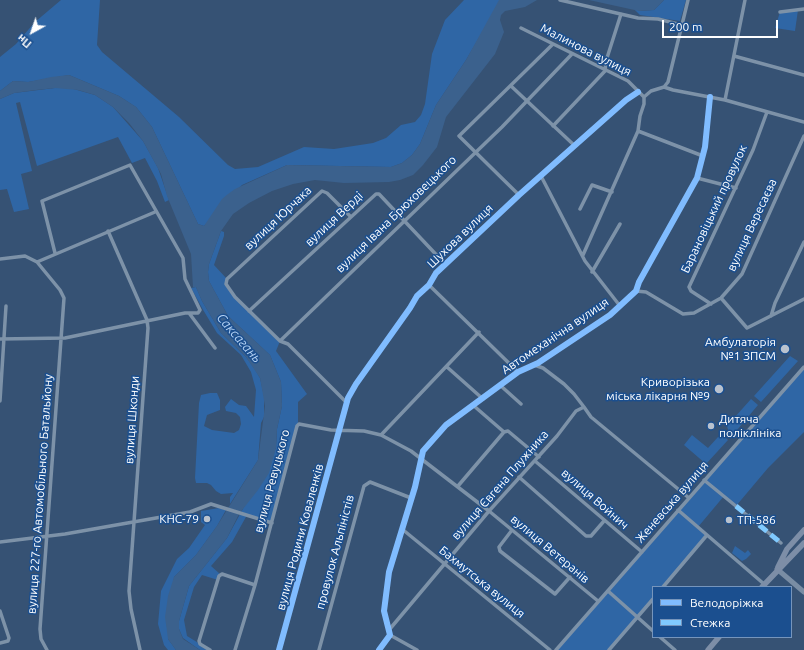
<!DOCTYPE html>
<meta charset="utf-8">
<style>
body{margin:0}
#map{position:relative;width:804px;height:650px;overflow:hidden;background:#365274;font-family:Ubuntu,sans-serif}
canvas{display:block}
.legend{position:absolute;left:652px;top:586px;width:140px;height:52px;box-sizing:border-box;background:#1b4f8f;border:1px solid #7695bc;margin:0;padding:5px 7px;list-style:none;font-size:12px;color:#fff}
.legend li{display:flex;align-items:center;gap:8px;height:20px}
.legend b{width:20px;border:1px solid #7695bc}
.north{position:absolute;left:12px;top:12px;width:40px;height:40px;-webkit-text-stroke:3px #1b4f8f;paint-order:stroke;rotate:220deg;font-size:11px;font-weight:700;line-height:16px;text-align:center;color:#fff}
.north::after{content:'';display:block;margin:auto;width:14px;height:18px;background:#fff;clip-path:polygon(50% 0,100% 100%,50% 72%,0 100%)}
.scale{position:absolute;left:662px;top:20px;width:116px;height:18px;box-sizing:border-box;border:2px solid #fff;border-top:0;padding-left:5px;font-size:12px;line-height:14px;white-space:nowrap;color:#fff;-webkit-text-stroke:3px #1b4f8f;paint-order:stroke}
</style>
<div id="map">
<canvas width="804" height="650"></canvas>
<ul class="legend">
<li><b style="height:5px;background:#80bcff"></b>Велодоріжка</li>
<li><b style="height:5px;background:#80caff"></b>Стежка</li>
</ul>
<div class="north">Пн</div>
<div class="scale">200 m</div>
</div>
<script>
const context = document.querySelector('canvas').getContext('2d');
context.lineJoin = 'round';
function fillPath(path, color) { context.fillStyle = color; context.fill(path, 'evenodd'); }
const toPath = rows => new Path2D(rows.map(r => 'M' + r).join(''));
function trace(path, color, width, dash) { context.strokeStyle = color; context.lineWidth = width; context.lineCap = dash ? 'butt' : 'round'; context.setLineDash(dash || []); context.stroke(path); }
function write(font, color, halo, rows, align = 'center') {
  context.font = font + ' Ubuntu,sans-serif'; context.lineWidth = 3; context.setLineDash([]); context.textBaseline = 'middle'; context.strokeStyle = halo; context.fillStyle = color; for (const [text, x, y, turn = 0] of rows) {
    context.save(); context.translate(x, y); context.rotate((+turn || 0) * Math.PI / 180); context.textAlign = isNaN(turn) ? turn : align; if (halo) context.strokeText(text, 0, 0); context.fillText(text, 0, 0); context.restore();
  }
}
fillPath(toPath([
 [61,0,100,0,97,45,102,52,179,117,228,165,235,169,258,167,304,147,334,149,373,143,386,138,401,125,415,122,421,115,425,104,432,54,445,20,464,0,501,0,466,60,436,105,420,144,412,155,402,163,391,167,287,165,242,185,204,226,198,224,152,127,136,107,119,96,69,75,28,82,13,81,0,91,0,57,16,44,35,22],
 [664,0,686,0,680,21,640,15,633,8,640,11,654,10],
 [798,10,795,31,775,28,780,12],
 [55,88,70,88,95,95,113,107,143,141,158,168,169,200,165,202,157,181,145,158,132,163,118,137,37,166,20,102,16,103,32,171,21,174,29,209,14,212,7,189,0,190,0,99,14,93],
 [221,231,224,232,224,236,214,265,227,279,228,289,280,341,276,351,307,394,298,402,298,424,272,523,247,515,232,542,211,566,220,574,218,580,202,575,194,587,184,620,187,636,210,650,200,650,183,638,179,629,179,621,189,586,227,538,276,448,277,429,282,406,281,382,270,355,228,316,209,281,208,272,209,264],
 [196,287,202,301,221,333,246,357,254,368,260,378,264,396,264,417,261,423,258,460,230,504,230,497,233,493,221,494,216,491,211,485,207,483,196,483,195,478,199,403,201,395,210,393,217,393,220,400,220,410,207,415,204,426,212,430,234,433,239,430,241,424,240,417,236,413,226,411,225,407,231,399,239,405,246,406,254,417,256,390,251,372,241,355,217,333,202,308,191,288],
 [790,356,798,361,761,402,754,396],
 [804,367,804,432,768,468,736,506,724,496,698,527,707,535,663,587,653,587,653,599,609,650,556,650],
 [751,399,758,405,732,436,729,433,727,426],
 [692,435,708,448,718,437,725,437,728,440,706,464,684,445],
 [219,508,226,510,217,526,196,555,174,577,168,639,176,650,168,650,164,645,158,624,161,591,177,559,189,548,205,525,201,522,201,511],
 [735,546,745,553,748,550,751,554,746,559,742,561,732,553]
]), '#2f66a5');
fillPath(toPath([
 [499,0,537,0,525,7,505,11,501,15,500,20,504,32,495,54,446,117,437,147,423,165,413,175,400,180,389,182,344,183,315,180,293,184,272,191,249,203,233,214,221,231,209,264,208,272,209,281,228,316,270,355,281,382,282,406,277,429,276,448,269,473,258,490,239,514,227,538,189,586,179,621,179,629,183,639,200,650,176,650,168,639,165,617,168,596,174,577,196,555,217,526,258,460,265,406,260,378,246,357,221,333,202,301,196,287,193,287,191,254,167,196,161,174,143,141,129,123,113,107,95,95,78,90,55,88,36,90,14,93,0,99,0,91,13,81,28,82,51,77,69,75,119,96,136,107,152,127,198,224,204,226,222,199,228,194,235,189,287,165,391,167,402,163,412,155,420,144,436,105,466,60],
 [589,0,664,0,654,10,639,11]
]), '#3b618d');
trace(toPath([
 [560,0,638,18,658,19,682,25],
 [780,12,804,9],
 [521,28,628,81,644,97,651,91,664,87,668,82,688,0],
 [734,56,804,75],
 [511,86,575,146],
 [664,87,673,90,725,100,804,122],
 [644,97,644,104,640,116,638,131,703,156],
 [725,100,745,0],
 [553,126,605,71,606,61,621,14],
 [541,176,585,261,620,306],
 [697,178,736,188],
 [519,195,459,136,552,45],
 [580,209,592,185,612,192],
 [108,231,147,320,148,328,129,591,131,609,140,650],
 [583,255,638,131],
 [0,259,25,256,37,262,155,212],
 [37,262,60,290,64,298,40,629,41,639,47,650],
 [592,272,620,224],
 [429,285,518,372],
 [636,291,646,292,683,314,694,313,721,298,742,274,804,136],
 [721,298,747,328,804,299],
 [711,304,691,291,689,287,753,150,767,112],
 [249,311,376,194,379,194,445,264],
 [189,313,215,348],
 [771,316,775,303,804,242],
 [0,339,65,338,185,313,198,313,200,310,185,279,183,258,130,165,42,201,55,253],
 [280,341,502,127,572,54],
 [447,367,483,399],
 [501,386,521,404],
 [0,401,6,306],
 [347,403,288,344,280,341,235,297,226,284,227,279,322,191,327,193,351,217],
 [474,406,504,432,508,431,539,457],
 [584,407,591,417,689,498],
 [381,435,479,332],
 [535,461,642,552],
 [519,477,586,536,591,536,604,521],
 [704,480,781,543],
 [458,486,504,432],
 [678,510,764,584],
 [402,529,550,650],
 [512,530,499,547,500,551,555,594,570,577],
 [0,542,65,534,190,512,211,504,272,523],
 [663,587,707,535],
 [608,591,653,631],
 [0,611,9,638,8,641,0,643],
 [389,630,489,511,557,436,576,411,584,407,574,394,564,384,543,368,534,365],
 [390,635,417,650],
 [660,637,675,650],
 [210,650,200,644,199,641,219,576,222,574,255,585],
 [235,650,255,585,297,426,299,424,331,430,364,431,381,435,411,451,489,511,598,601],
 [279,650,348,398,356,384,410,308,417,296,429,285,436,273,519,195,626,100,638,92],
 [319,650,364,486,370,482,411,498],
 [379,650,390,635,384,611,389,572,415,487,423,451,446,425,518,372,538,363,610,315,636,291,639,282,697,178,705,147,710,97],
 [556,650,804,367],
 [609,650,653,599]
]), '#7d92a8', 3.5);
trace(toPath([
 [777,569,804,592]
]), '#798da4', 5);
trace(toPath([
 [778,567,787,549,804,530],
 [762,587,804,543],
 [708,650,719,637]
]), '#7d8ea7', 5.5);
trace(toPath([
 [736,506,781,543]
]), '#80caff', 5, [10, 5]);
trace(toPath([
 [279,650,348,398,356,384,410,308,417,296,429,285,436,273,519,195,626,100,638,92],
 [379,650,390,635,384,611,389,572,415,487,423,451,446,425,518,372,538,363,610,315,636,291,639,282,697,178,705,147,710,97]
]), '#80bcff', 6);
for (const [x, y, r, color] of [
 [785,349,5,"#b9c2ce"],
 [719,389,5,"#b9c2ce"],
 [711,426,4,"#b9c2ce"],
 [207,519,4,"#b9c2ce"],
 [729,520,4,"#b9c2ce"]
]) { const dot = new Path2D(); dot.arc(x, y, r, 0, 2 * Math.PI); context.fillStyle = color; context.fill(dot); trace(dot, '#1b4f8f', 1.5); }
write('12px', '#fff', '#1b4f8f', [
 ["Малинова вулиця",586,50,27],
 ["Барановіцький провулок",714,209,-65],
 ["вулиця Івана Брюховецького",396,214,-44],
 ["вулиця Юрчака",278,218,-43],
 ["вулиця Верді",334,219,-43],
 ["вулиця Вересаєва",752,225,-65],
 ["Шухова вулиця",460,236,-44],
 ["Автомеханічна вулиця",555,336,-34],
 ["вулиця Шконди",132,420,-86],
 ["вулиця Ревуцького",272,481,-75],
 ["вулиця Євгена Плужника",500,485,-49],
 ["вулиця 227-го Автомобільного Батальйону",40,494,-86],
 ["вулиця Войнич",595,499,41],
 ["Женевська вулиця",672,502,-49],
 ["вулиця Родини Коваленків",300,537,-75],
 ["вулиця Ветеранів",550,549,40],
 ["провулок Альпіністів",335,552,-75],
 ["Бахмутська вулиця",482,582,39]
]);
write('12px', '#fff', '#1b4f8f', [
 ["Амбулаторія",776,342],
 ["№1 ЗПСМ",776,356],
 ["Криворізька",710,382],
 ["міська лікарня №9",710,396],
 ["Дитяча",719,419,"left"],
 ["поліклініка",719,433,"left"],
 ["КНС-79",199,519],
 ["ТП-586",737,520,"left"]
], 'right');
write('italic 13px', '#b5d3f5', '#1b4f8f', [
 ["Саксагань",239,338,49]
]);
</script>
